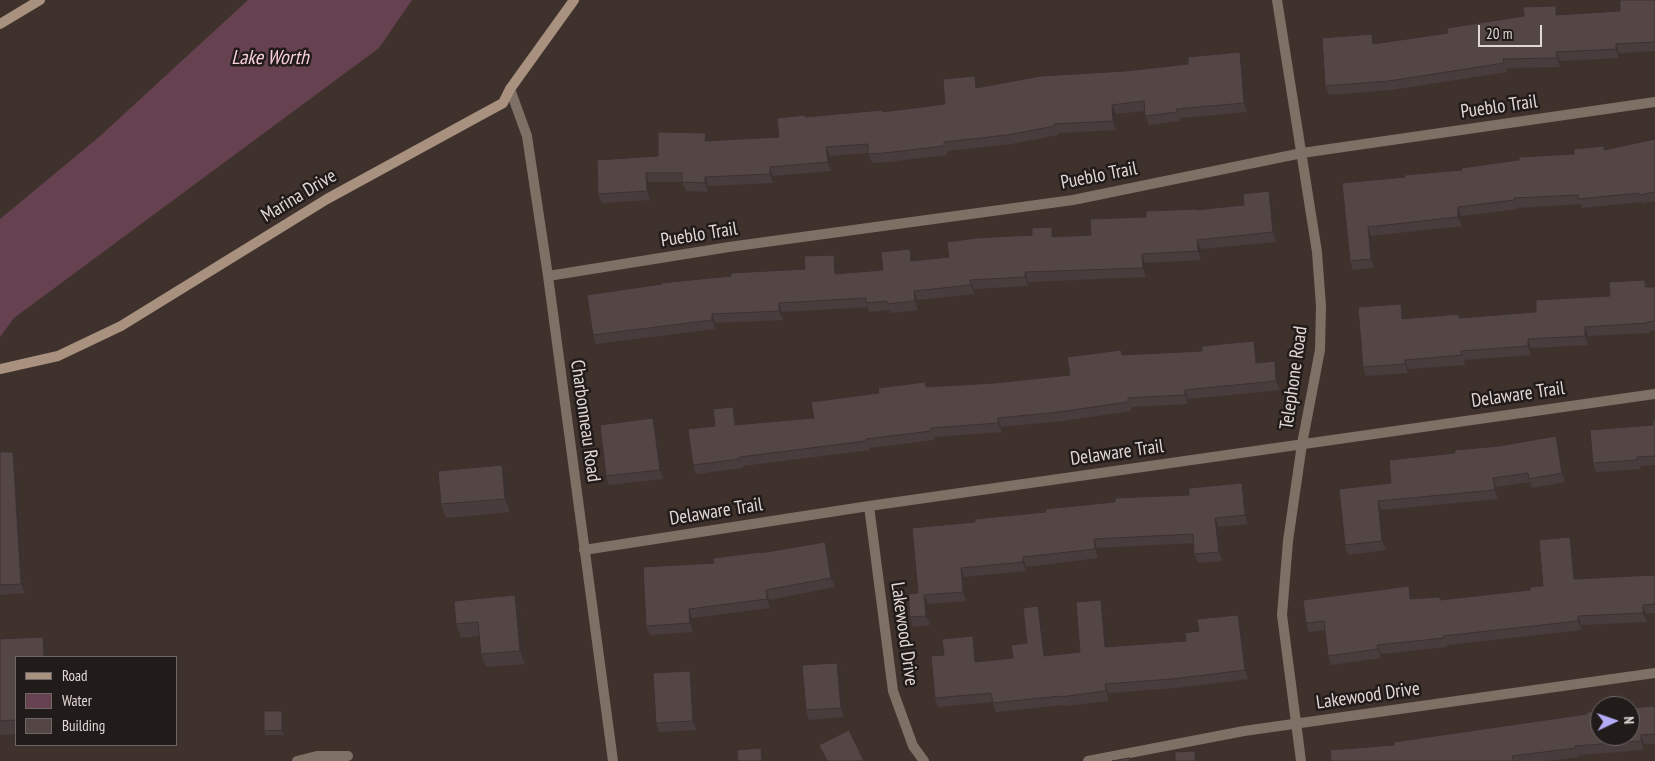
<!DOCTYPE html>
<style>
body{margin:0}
#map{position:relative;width:1655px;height:761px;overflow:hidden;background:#3f322d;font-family:"PT Sans Narrow",sans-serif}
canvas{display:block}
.legend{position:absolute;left:15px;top:656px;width:162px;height:90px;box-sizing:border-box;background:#211b19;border:1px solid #6e6765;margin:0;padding:6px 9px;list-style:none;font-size:15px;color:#e1d8d6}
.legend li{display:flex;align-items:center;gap:10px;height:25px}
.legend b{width:25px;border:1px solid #6e6765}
.north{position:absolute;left:1590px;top:696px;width:50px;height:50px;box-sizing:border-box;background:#211b19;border:1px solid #6e6765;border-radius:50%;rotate:87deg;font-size:14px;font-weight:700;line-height:20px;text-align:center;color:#e1d8d6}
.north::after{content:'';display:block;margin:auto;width:18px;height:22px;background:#b5acf8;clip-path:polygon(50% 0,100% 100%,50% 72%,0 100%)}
.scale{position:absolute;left:1478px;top:25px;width:64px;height:22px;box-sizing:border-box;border:2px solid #e1d8d6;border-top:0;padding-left:6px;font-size:15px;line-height:18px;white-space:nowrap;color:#e1d8d6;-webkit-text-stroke:4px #211b19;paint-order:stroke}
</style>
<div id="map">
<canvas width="1655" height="761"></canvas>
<ul class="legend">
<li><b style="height:6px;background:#a8917f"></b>Road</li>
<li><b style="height:14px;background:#664150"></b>Water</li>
<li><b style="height:14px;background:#554646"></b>Building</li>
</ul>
<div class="north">N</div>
<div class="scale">20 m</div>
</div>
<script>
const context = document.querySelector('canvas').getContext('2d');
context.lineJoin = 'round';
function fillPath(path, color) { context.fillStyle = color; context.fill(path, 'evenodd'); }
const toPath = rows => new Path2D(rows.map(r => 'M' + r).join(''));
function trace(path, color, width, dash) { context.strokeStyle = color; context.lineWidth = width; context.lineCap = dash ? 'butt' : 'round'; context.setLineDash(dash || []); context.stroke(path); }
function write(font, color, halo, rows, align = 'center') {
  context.font = font + ' "PT Sans Narrow",sans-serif'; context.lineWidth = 5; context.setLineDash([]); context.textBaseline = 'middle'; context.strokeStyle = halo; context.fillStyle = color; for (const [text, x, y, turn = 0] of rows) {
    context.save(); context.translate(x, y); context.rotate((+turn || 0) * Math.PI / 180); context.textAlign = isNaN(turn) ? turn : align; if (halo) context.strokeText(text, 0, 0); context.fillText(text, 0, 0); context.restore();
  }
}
fillPath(toPath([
 [248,0,412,0,379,48,14,318,0,337,0,219,99,137]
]), '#664150');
trace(toPath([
 [1277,0,1317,252,1321,306,1320,350,1302,444,1288,541,1282,615,1301,761],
 [510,89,527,136,548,276,613,761],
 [548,276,729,247,1073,200,1302,153,1655,102],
 [869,506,893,691,913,746,924,761],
 [584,550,869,506,1655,394],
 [297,761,317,756,348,756],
 [1088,761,1244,731,1655,673]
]), '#7f7065', 10);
trace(toPath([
 [0,24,40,0],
 [0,369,58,356,121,326,327,199,503,103,510,89,574,0]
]), '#a8917f', 10);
fillPath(toPath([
 [1655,0,1655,51,1619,53,1619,58,1560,61,1560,67,1507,68,1507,72,1392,90,1329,95,1325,86,1376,44,1559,15,1620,11],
 [1243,61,1247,112,1180,118,1180,121,1149,125,1145,116,1145,111,1116,114,1116,130,1058,133,1058,135,1011,144,947,151,947,155,888,162,872,163,868,153,830,156,831,171,773,176,773,183,708,186,708,192,686,191,682,182,649,182,650,200,602,203,598,194,658,156,709,141,779,137,805,117,883,112,945,104,978,85,978,87,1126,71],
 [1655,139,1655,201,1642,204,1642,202,1582,208,1581,204,1518,208,1518,209,1461,216,1462,226,1371,236,1374,268,1353,270,1350,261,1342,183,1405,177,1462,170,1605,150],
 [1272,200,1276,242,1201,249,1201,260,1145,263,1146,277,1028,282,1028,286,974,289,974,294,917,300,918,310,891,313,890,310,869,312,868,307,782,312,783,320,715,323,715,329,596,344,593,335,805,269,837,264,838,274,883,270,913,258,914,261,949,257,1032,235,1052,227,1055,237,1091,235,1146,217,1196,209,1196,210,1244,205],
 [1645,280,1647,287,1655,287,1655,331,1650,331,1650,333,1588,336,1588,345,1531,348,1531,355,1464,360,1465,365,1408,369,1408,373,1366,376,1363,367,1401,304,1404,313,1404,319,1458,314,1460,318,1536,312,1610,296],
 [1257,350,1258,363,1278,370,1280,390,1188,399,1188,404,1131,407,1131,411,1063,421,1001,427,1002,432,934,437,934,440,869,448,870,450,743,466,743,468,696,474,693,465,715,426,733,407,736,416,737,425,814,418,879,393,925,382,927,387,995,383,1070,375,1123,355],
 [653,418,657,427,663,479,609,485,606,476],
 [1655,419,1655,465,1640,466,1641,469,1596,472,1593,463,1653,425],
 [1559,445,1565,482,1532,488,1530,482,1496,487,1498,499,1381,510,1386,550,1348,555,1345,545,1391,483],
 [0,452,13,452,16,461,25,593,0,595],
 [502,465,507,478,510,512,446,518,441,504],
 [1245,492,1248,524,1219,527,1222,561,1198,563,1194,554,1194,543,1097,548,1098,558,1026,567,1026,571,964,577,966,601,928,604,930,625,913,627,910,617,918,593,975,522],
 [825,542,828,551,835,587,769,600,770,608,692,618,693,632,650,635,646,626,714,563,762,553],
 [1574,546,1577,579,1655,575,1655,613,1646,614,1647,622,1581,625,1582,630,1447,645,1447,647,1381,654,1381,658,1331,665,1328,656,1325,630,1309,632,1306,623,1412,595,1412,599,1440,597,1441,600,1530,590,1543,586],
 [515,595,520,609,525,664,486,667,481,654,480,636,461,638,456,624],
 [1104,609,1107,647,1186,641,1199,631,1238,615,1242,624,1248,679,1176,688,1108,693,1109,701,1064,706,1063,705,996,712,992,702,938,707,935,698,944,655,973,636,976,646,978,662,1013,658,1027,643,1042,615,1046,656,1080,652],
 [0,639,48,650,16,657,16,734,0,735],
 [837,663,841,672,844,717,809,720,806,710],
 [693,680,696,730,659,732,656,723],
 [1655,706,1655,744,1644,744,1644,750,1579,755,1579,757,1548,761,1331,761,1394,745],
 [284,716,284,735,266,735,264,731]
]), '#493c3c');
fillPath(toPath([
 [1556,6,1559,15,1556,15],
 [1372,34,1376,43,1376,53,1373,44],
 [1616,44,1619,53,1619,58,1616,49],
 [1240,52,1243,61,1247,112,1244,103],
 [1556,52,1560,61,1560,67,1557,58],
 [975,76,978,85,979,97,976,88],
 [1112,105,1116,114,1116,130,1113,121],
 [706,133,709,142,705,141],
 [826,147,830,156,831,171,828,162],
 [770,167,773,176,773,183,770,174],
 [646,173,649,182,650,200,647,191],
 [705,177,708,186,708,192,705,183],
 [1269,191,1272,200,1276,242,1273,232],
 [1458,207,1461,216,1462,226,1458,217],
 [1052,227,1055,236,1056,247,1052,237],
 [1368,227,1371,236,1374,268,1371,259],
 [1197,240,1201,249,1201,260,1198,251],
 [910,249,913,258,914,270,911,261],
 [1142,254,1145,263,1146,277,1143,268],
 [834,255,837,264,838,284,835,274],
 [1025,272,1028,282,1028,286,1025,277],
 [970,280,974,289,974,294,971,285],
 [914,291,917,300,918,310,915,301],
 [779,303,782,312,783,320,779,311],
 [1401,304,1404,313,1405,328,1402,319],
 [712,314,715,323,715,329,712,320],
 [1585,327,1588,336,1588,345,1585,336],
 [1528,339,1531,348,1531,355,1528,346],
 [1254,341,1257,350,1259,372,1256,363],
 [1405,360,1408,369,1408,373,1405,364],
 [1275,361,1278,370,1280,390,1276,381],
 [1185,390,1188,399,1188,404,1185,395],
 [733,407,736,416,739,434,735,425],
 [653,418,657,427,663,479,660,470],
 [998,418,1001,427,1002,432,998,423],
 [1556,436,1559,445,1565,482,1562,473],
 [13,452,16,461,25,593,21,584],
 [502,465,507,478,510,512,505,499],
 [1493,478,1496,487,1498,499,1495,490],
 [1242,483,1245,492,1248,524,1245,515],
 [1378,501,1381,510,1386,550,1382,541],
 [1215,518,1219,527,1222,561,1219,552],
 [1570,537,1574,546,1578,588,1574,579],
 [1094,539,1097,548,1098,558,1095,549],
 [825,542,828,551,835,587,831,578],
 [1023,557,1026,567,1026,571,1023,562],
 [961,568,964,577,966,601,963,592],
 [1409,586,1412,595,1413,608,1410,599],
 [766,590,769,600,770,608,767,599],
 [515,595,520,609,525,664,520,651],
 [924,595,928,604,930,625,926,616],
 [1101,600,1104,609,1108,656,1105,647],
 [1643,605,1646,614,1647,622,1643,613],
 [1038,606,1042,615,1047,665,1044,656],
 [689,609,692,618,693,632,690,623],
 [1238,615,1242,624,1248,679,1245,670],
 [1578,616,1581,625,1582,630,1578,621],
 [973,636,976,646,979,671,975,662],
 [43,637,48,650,48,657,44,657],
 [1377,645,1381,654,1381,658,1378,649],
 [837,663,841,672,844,717,841,708],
 [690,671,693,680,696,730,693,721],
 [1105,684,1108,693,1109,701,1106,691],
 [282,711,284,716,284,735,282,730],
 [1641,735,1644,744,1644,750,1641,741],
 [761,748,764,757,764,761,762,761],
 [1195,751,1198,760,1198,761,1195,761]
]), '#3c3131');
const building = toPath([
 [1620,0,1655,0,1655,42,1616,44,1616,49,1556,52,1557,58,1503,59,1504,63,1389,81,1325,86,1322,38,1372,34,1373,44,1448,33,1447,28,1524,16,1523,7,1556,6,1556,15,1620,11,1620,0],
 [1240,52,1244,103,1176,109,1177,112,1145,116,1144,101,1112,105,1113,121,1054,124,1055,126,1007,135,944,142,944,146,884,153,868,154,868,144,826,147,828,162,770,167,770,174,705,177,705,183,682,182,682,173,646,173,647,191,598,194,597,160,658,156,658,132,706,133,705,141,779,137,777,118,805,115,805,117,882,110,883,112,945,104,943,79,975,76,976,88,1041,76,1126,71,1188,64,1188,57,1240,52],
 [1655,139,1655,192,1639,195,1639,193,1579,199,1578,195,1514,198,1514,200,1458,207,1458,217,1368,227,1371,259,1350,261,1342,183,1405,177,1405,175,1462,170,1461,168,1519,160,1519,157,1574,154,1574,149,1604,146,1604,150,1655,139],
 [1269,191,1273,232,1197,240,1198,251,1142,254,1143,268,1025,272,1025,277,970,280,971,285,914,291,915,301,887,304,887,301,866,303,866,298,779,303,779,311,712,314,712,320,593,335,587,295,662,284,661,283,731,276,731,273,805,269,804,256,834,255,835,274,883,270,881,252,910,249,911,261,949,257,947,242,976,238,1032,235,1032,228,1052,227,1052,237,1091,235,1090,219,1146,217,1146,211,1196,209,1196,210,1244,205,1243,194,1269,191],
 [1645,280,1645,287,1655,287,1655,321,1647,322,1647,323,1585,327,1585,336,1528,339,1528,346,1461,351,1462,355,1405,360,1405,364,1363,367,1358,307,1401,304,1402,319,1458,314,1459,318,1536,312,1536,300,1610,296,1609,282,1645,280],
 [1254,341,1256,363,1275,361,1276,381,1185,390,1185,395,1128,398,1128,402,1059,412,998,418,998,423,931,428,931,431,866,439,866,441,740,457,740,459,693,465,688,429,715,426,713,409,733,407,735,425,814,418,811,402,879,393,878,388,925,382,926,387,995,383,1070,375,1067,357,1121,350,1122,355,1202,351,1202,346,1254,341],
 [653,418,660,470,606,476,600,425,653,418],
 [1653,419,1655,419,1655,456,1637,457,1637,460,1593,463,1590,430,1653,425,1653,419],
 [1556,436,1562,473,1529,479,1528,473,1493,478,1495,490,1378,501,1382,541,1345,545,1339,489,1391,483,1389,460,1455,453,1455,450,1499,446,1556,436],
 [0,452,13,452,21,584,0,585,0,452],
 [502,465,505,499,441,504,438,471,502,465],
 [1242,483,1245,515,1215,518,1219,552,1194,554,1193,534,1094,539,1095,549,1023,557,1023,562,961,568,963,592,924,595,926,616,910,617,908,594,918,593,912,528,975,522,975,519,1046,512,1045,509,1115,502,1115,498,1189,495,1189,488,1242,483],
 [1570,537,1574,579,1655,575,1655,604,1643,605,1643,613,1578,616,1578,621,1443,636,1444,638,1377,645,1378,649,1328,656,1324,621,1306,623,1303,600,1409,586,1410,599,1440,597,1440,600,1530,590,1530,587,1543,586,1539,540,1570,537],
 [825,542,831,578,766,590,767,599,689,609,690,623,646,626,643,567,714,563,713,558,761,552,761,553,825,542],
 [515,595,520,651,481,654,478,622,456,624,454,601,515,595],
 [1101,600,1105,647,1186,641,1185,633,1199,631,1197,619,1238,615,1245,670,1172,679,1105,684,1106,691,1060,697,1060,696,993,703,991,693,935,698,931,656,944,655,942,639,973,636,975,662,1013,658,1011,645,1027,643,1023,608,1038,606,1044,656,1080,652,1076,602,1101,600],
 [43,637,44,657,16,657,16,720,0,721,0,639,43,637],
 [837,663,841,708,806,710,802,665,837,663],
 [690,671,693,721,656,723,653,673,690,671],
 [1655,706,1655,734,1641,735,1641,741,1575,746,1576,748,1512,756,1513,761,1331,761,1330,750,1394,745,1394,742,1587,714,1587,712,1600,711,1600,736,1630,736,1630,708,1655,706],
 [264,711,282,711,282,730,264,731,264,711],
 [849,730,864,761,827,761,819,745,849,730],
 [761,748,762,761,738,761,737,750,761,748],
 [1195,751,1195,761,1175,761,1175,752,1195,751],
 [1129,758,1130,761,1112,761,1129,758]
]);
fillPath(building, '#554646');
trace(building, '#3c3131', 1);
write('19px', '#e1d8d6', '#211b19', [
 ["Pueblo Trail",1499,107,-8],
 ["Pueblo Trail",1099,176,-11],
 ["Marina Drive",299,196,-31],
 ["Pueblo Trail",699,235,-9],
 ["Telephone Road",1294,378,-82],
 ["Delaware Trail",1518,395,-8],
 ["Charbonneau Road",585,421,82],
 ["Delaware Trail",1117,453,-8],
 ["Delaware Trail",716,512,-9],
 ["Lakewood Drive",904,634,82],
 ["Lakewood Drive",1368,696,-8]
]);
write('italic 20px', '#f8cedd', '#211b19', [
 ["Lake Worth",270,58]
]);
</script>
